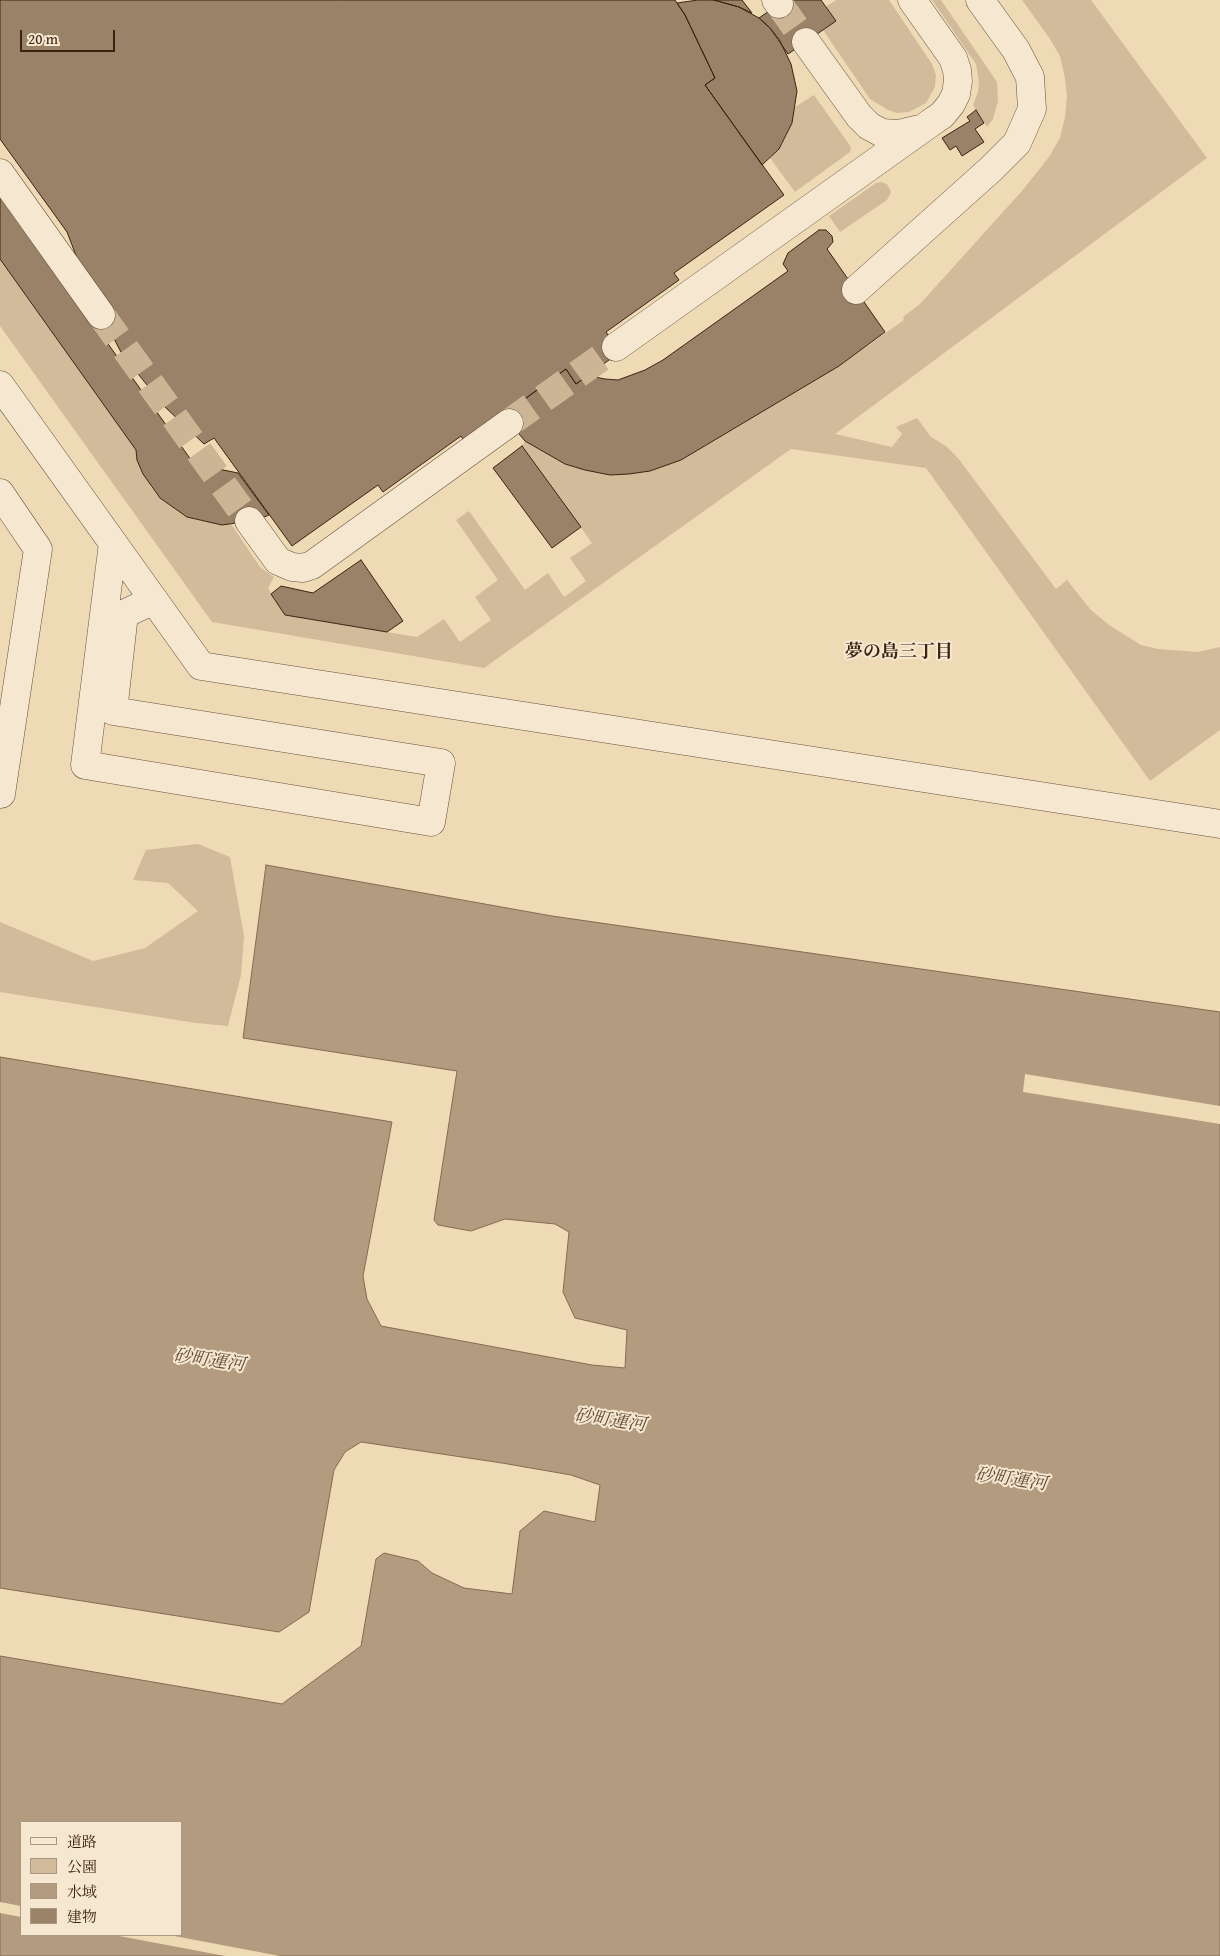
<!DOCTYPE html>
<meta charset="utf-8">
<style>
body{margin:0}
#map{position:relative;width:1220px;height:1956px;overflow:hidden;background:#efdab6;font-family:"Gentium Book Plus","Noto Serif JP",serif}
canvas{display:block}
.legend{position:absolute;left:20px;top:1821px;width:162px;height:115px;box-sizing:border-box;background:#f5e7d0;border:1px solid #ab9884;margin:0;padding:6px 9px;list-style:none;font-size:15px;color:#3c2211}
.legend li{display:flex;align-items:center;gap:10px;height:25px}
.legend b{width:25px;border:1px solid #ab9884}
.scale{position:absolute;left:20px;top:30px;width:95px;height:22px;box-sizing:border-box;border:2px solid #3c2211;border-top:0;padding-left:6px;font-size:15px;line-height:18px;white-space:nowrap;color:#3c2211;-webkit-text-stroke:4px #f5e7d0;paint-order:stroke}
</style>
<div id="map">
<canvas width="1220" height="1956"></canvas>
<ul class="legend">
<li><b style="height:6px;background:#f5e7d0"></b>道路</li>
<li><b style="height:14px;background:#d1bb9a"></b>公園</li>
<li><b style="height:14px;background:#b29b7e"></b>水域</li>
<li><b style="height:14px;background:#998267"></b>建物</li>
</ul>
<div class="scale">20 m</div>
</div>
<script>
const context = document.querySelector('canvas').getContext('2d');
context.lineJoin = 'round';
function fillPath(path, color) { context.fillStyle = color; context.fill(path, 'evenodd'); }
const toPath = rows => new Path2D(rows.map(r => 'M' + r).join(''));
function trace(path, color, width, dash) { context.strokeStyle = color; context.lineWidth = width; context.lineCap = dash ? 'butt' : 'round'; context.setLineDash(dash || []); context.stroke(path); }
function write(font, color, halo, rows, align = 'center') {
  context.font = font + ' "Gentium Book Plus","Noto Serif JP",serif'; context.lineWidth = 4; context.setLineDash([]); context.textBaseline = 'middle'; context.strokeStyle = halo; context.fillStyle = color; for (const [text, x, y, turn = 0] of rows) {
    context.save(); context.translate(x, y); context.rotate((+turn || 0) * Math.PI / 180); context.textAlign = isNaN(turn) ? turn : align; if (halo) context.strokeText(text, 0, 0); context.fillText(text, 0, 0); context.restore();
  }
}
fillPath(toPath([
 [836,0,889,0,932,64,936,75,935,87,926,103,909,112,897,113,888,110,870,99,823,30,836,21,826,7],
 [932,0,941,0,997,82,998,101,993,119,987,127,973,105,978,92,979,82,976,64],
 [1022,0,1091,0,1207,158,835,434,892,447,902,434,896,427,917,418,931,437,946,446,958,458,1056,589,1067,580,1091,610,1109,625,1141,645,1158,649,1198,652,1220,647,1220,730,1150,781,926,468,791,449,484,668,212,622,0,326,0,259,136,450,137,460,151,487,160,498,187,517,222,525,231,524,260,567,274,577,268,588,285,615,417,637,444,619,460,642,491,620,475,597,498,580,456,520,469,511,525,590,548,573,564,597,586,581,570,558,592,543,522,446,525,441,565,464,610,475,650,471,681,460,839,366,904,320,903,317,920,304,1021,192,1049,157,1060,138,1065,117,1067,97,1065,78,1060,56,1050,39],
 [814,95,851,147,850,152,795,192,770,158,779,149,786,136,795,107],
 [881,182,887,184,891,192,887,200,840,232,829,216,876,183],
 [198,844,230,857,244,936,241,975,228,1026,196,1023,0,992,0,922,93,961,145,948,198,911,168,883,133,880,146,850]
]), '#d1bb9a');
const water = toPath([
 [266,865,552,916,1220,1012,1220,1956,0,1956,0,1656,282,1704,361,1646,376,1559,384,1553,418,1561,432,1573,464,1588,512,1594,520,1531,544,1511,595,1522,600,1485,571,1475,502,1463,361,1442,345,1452,334,1470,309,1612,279,1632,0,1588,0,1057,392,1122,363,1276,367,1299,381,1326,592,1365,625,1368,627,1330,575,1318,563,1292,569,1232,555,1224,505,1219,471,1231,438,1225,434,1220,457,1071,243,1038,266,865],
 [21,1822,181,1822,181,1935,21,1935,21,1822]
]);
fillPath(water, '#b29b7e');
trace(water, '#836b52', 1);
fillPath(toPath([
 [1025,1074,1220,1106,1220,1124,1023,1092],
 [0,1902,21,1906,21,1917,0,1913],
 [114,1935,169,1935,280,1956,225,1956]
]), '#efdab6');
const building = toPath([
 [0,0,675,0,685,15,715,78,705,85,784,195,674,273,679,280,606,332,620,352,576,384,566,369,465,442,461,436,383,492,378,485,292,546,214,438,204,444,164,406,122,354,92,297,67,232,0,139,0,0],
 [714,0,739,7,759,18,770,28,779,39,791,64,797,91,792,123,779,149,762,165,705,85,715,78,685,15,677,3,698,0,714,0],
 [714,0,742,0,752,13,739,7,714,0],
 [785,0,821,0,836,21,788,54,770,28,759,18,785,0],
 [976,110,984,123,975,129,984,142,962,156,956,146,950,150,942,138,970,121,967,117,976,110],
 [0,193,194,464,238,473,269,515,257,520,222,525,187,517,160,498,143,474,137,460,136,450,0,259,0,193],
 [819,230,826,230,832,236,833,242,827,249,885,332,839,366,681,460,650,471,629,474,610,475,585,470,565,464,525,441,503,415,566,369,576,384,590,374,595,377,605,379,618,380,645,370,663,360,788,271,783,264,788,253,819,230],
 [522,446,581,527,552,548,493,468,522,446],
 [361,560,403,621,387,632,285,615,271,594,281,586,313,593,361,560]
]);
fillPath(building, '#998267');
trace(building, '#3c2211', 1);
trace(toPath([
 [779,4,806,42],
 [101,315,249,521],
 [509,423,616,347]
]), '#cbb595', 28, [28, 14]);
const minor = toPath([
 [776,0,779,4],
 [806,42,859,116,869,126,882,133,898,134,919,129],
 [0,173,101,315],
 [856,290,991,169,1017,143,1032,109,1030,77,1016,50,980,0],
 [616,347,929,124,942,115,951,104,956,94,958,81,957,70,953,58,912,0],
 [0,385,201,666,1220,824],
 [0,493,38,549,1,794],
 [249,521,278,561,292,567,303,568,312,565,509,423],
 [113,543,85,765,431,822,441,763,113,711,124,614,154,600]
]);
trace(minor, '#69503a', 29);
trace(minor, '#f5e7d0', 28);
write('bold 18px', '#3c2211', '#f5e7d0', [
 ["夢の島三丁目",899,652]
]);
write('italic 18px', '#654c37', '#f5e7d0', [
 ["砂町運河",209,1361,8],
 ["砂町運河",610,1421,8],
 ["砂町運河",1011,1480,8]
]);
</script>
